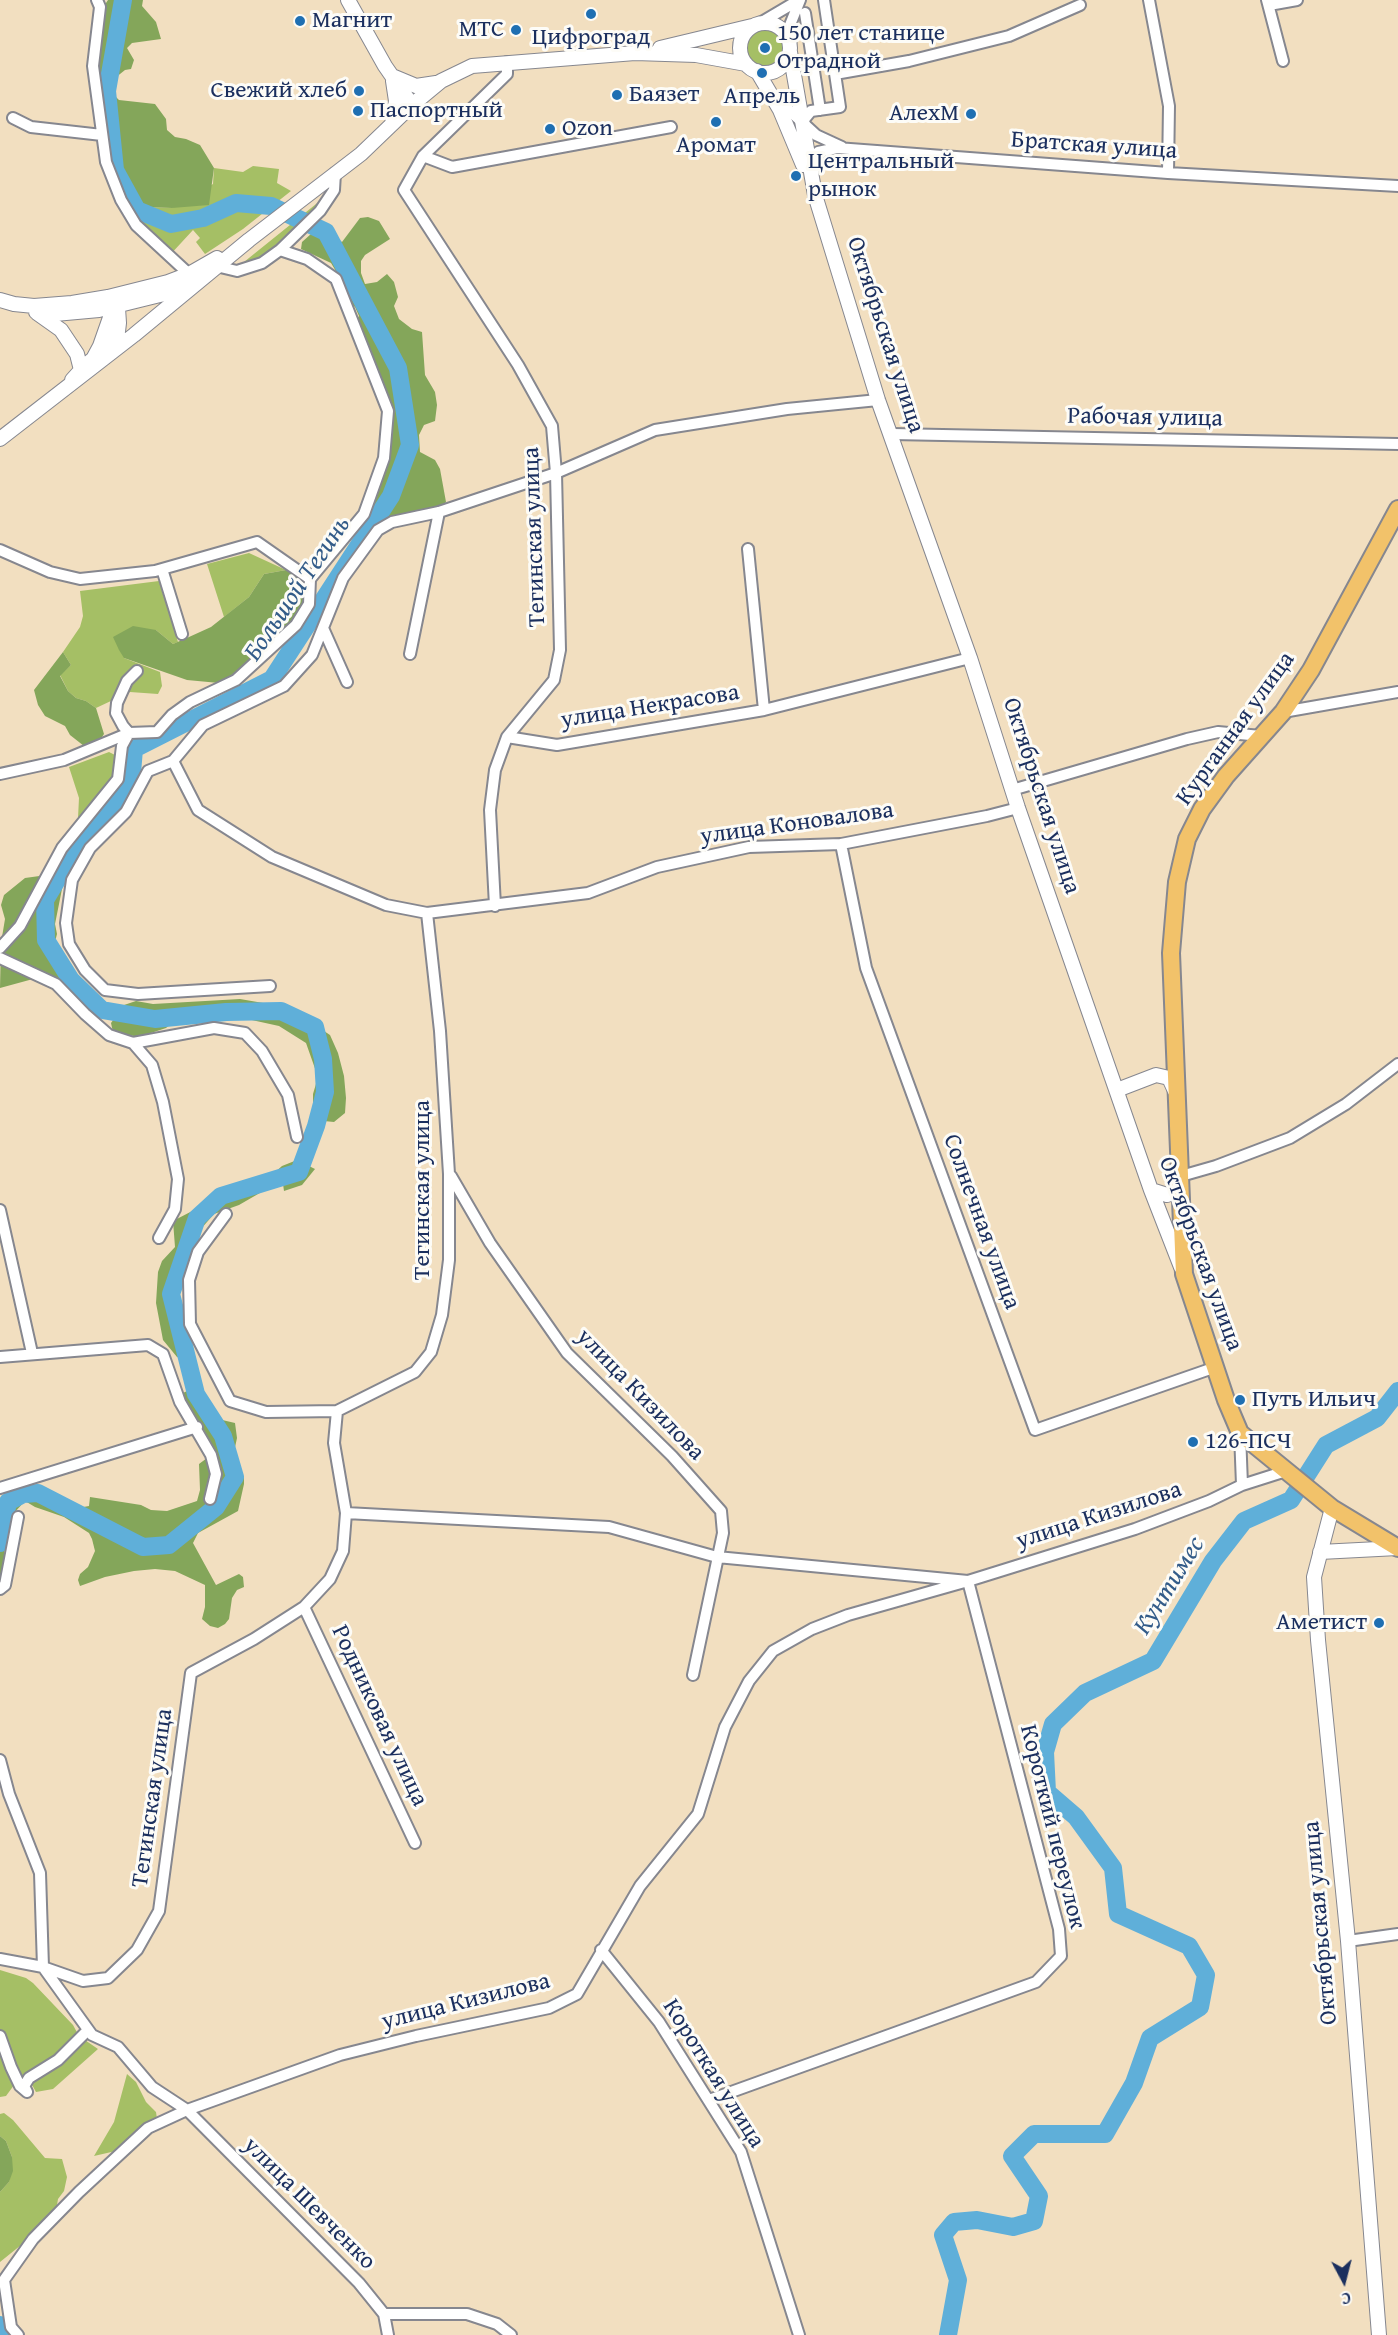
<!DOCTYPE html>
<meta charset="utf-8">
<style>
body{margin:0}
#map{position:relative;width:1398px;height:2335px;overflow:hidden;background:#f2dfc0;font-family:"Gentium Book Plus",serif}
canvas{display:block}
.north{position:absolute;left:1314px;top:2251px;width:60px;height:60px;-webkit-text-stroke:4px #fdfcf7;paint-order:stroke;rotate:173deg;font-size:16px;font-weight:700;line-height:24px;text-align:center;color:#1b2f5e}
.north::after{content:'';display:block;margin:auto;width:21px;height:27px;background:#1b2f5e;clip-path:polygon(50% 0,100% 100%,50% 72%,0 100%)}
</style>
<div id="map">
<canvas width="1398" height="2335"></canvas>
<div class="north">С</div>
</div>
<script>
const context = document.querySelector('canvas').getContext('2d');
context.lineJoin = 'round';
function fillPath(path, color) { context.fillStyle = color; context.fill(path, 'evenodd'); }
const toPath = rows => new Path2D(rows.map(r => 'M' + r).join(''));
function trace(path, color, width, dash) { context.strokeStyle = color; context.lineWidth = width; context.lineCap = dash ? 'butt' : 'round'; context.setLineDash(dash || []); context.stroke(path); }
function write(font, color, halo, rows, align = 'center') {
  context.font = font + ' "Gentium Book Plus",serif'; context.lineWidth = 6; context.setLineDash([]); context.textBaseline = 'middle'; context.strokeStyle = halo; context.fillStyle = color; for (const [text, x, y, turn = 0] of rows) {
    context.save(); context.translate(x, y); context.rotate((+turn || 0) * Math.PI / 180); context.textAlign = isNaN(turn) ? turn : align; if (halo) context.strokeText(text, 0, 0); context.fillText(text, 0, 0); context.restore();
  }
}
fillPath(toPath([
 '747 48a18 18 0 1 1 36 0a18 18 0 1 1-36 0Z',
 [253,166,279,169,277,183,291,191,243,229,205,254,196,242,200,238,193,230,169,256,121,200,146,207,172,208,213,184,214,168,243,172],
 [321,200,319,206,274,251,256,262,244,262],
 [249,553,286,570,264,574,249,597,224,617,207,564],
 [159,581,178,642,173,644,156,630,124,658,160,672,162,686,158,694,130,692,96,708,86,701,76,698,68,691,60,675,71,665,63,652,80,627,83,616,80,591],
 [109,752,115,755,116,760,112,780,78,818,79,798,69,767],
 [0,1970,26,1978,33,1983,73,2025,79,2036,98,2049,53,2089,36,2092,31,2083,17,2081,6,2096,0,2097],
 [127,2074,136,2082,146,2102,156,2112,157,2119,120,2150,94,2156,114,2122],
 [4,2113,13,2120,45,2158,62,2159,67,2177,64,2191,58,2199,56,2211,31,2237,0,2262,0,2192,9,2182,12,2157,6,2141,0,2136,0,2114]
]), '#a5bf65');
fillPath(toPath([
 [108,0,143,0,142,6,156,22,161,39,132,43,127,48,134,60,131,69,125,70,115,78,110,91,119,100,155,104,166,119,167,130,175,137,186,139,200,145,214,168,209,205,172,208,146,207,121,200,106,162,93,66,104,6],
 [368,217,379,221,390,239,365,255,361,261,361,273,365,284,377,282,387,274,394,282,398,297,394,306,399,319,412,329,422,332,425,375,435,392,437,405,435,421,424,425,419,435,420,452,435,460,440,469,446,502,439,512,378,530,364,514,384,458,388,411,354,324,359,316,355,307,351,304,348,291,331,263,301,249,302,242,321,225,342,242,360,218],
 [286,570,297,576,306,592,302,614,236,678,219,683,187,680,124,658,119,650,113,637,133,626,156,630,173,644,189,637,211,627,249,597,264,574],
 [63,652,71,665,60,676,68,691,76,698,86,701,96,708,104,734,100,740,84,746,70,735,65,726,45,716,38,705,34,690],
 [54,874,64,879,55,924,57,934,55,942,69,968,94,994,102,1006,88,1012,61,984,45,973,33,979,0,988,1,943,5,919,1,905,4,895,25,878],
 [240,999,292,1008,315,1020,321,1029,330,1035,338,1053,344,1076,346,1098,345,1113,334,1122,324,1121,313,1114,313,1094,318,1077,306,1043,279,1026,238,1017,229,1009,202,1007,185,1012,166,1028,139,1037,113,1032,111,1023,124,1005,136,1001,153,1004],
 [297,1160,315,1169,302,1185,284,1191,283,1184,269,1185,265,1190,239,1205,214,1214,200,1230,191,1247,180,1281,179,1300,186,1341,195,1355,191,1362,177,1357,163,1340,156,1303,158,1272,162,1261,175,1247,173,1221,221,1196,263,1183,282,1166],
 [189,1390,204,1396,218,1419,235,1423,237,1438,234,1452,236,1466,244,1478,244,1484,238,1511,198,1533,193,1543,216,1585,239,1574,243,1577,244,1587,237,1590,232,1598,229,1619,225,1624,218,1628,210,1626,202,1619,205,1607,205,1585,175,1571,155,1569,134,1571,105,1577,80,1586,78,1580,80,1574,88,1567,95,1551,92,1539,89,1533,64,1517,35,1507,25,1501,14,1513,9,1526,5,1540,4,1564,0,1581,0,1504,20,1499,25,1501,31,1489,37,1487,48,1495,78,1508,89,1506,90,1497,141,1505,151,1510,167,1511,197,1501,200,1490,199,1464,211,1455,181,1394],
 [0,2136,6,2141,12,2157,13,2171,9,2182,0,2192]
]), '#84a65a');
trace(toPath([
 [0,1543,8,1502,23,1494,38,1493,143,1547,169,1545,216,1507,235,1477,223,1436,196,1394,171,1294,197,1218,221,1196,299,1172,316,1126,325,1092,323,1059,315,1027,281,1011,226,1012,155,1019,102,1010,71,980,46,940,45,900,84,835,131,785,134,749,272,679,391,496,410,445,398,368,326,232,271,206,236,203,203,218,171,224,137,210,115,170,107,91,123,0],
 [0,2325,4,2335],
 [948,2335,958,2280,943,2235,954,2222,977,2220,1013,2227,1034,2221,1039,2196,1012,2156,1034,2134,1105,2134,1134,2083,1150,2038,1200,2007,1206,1975,1189,1946,1118,1914,1113,1868,1076,1817,1047,1792,1045,1752,1053,1724,1085,1693,1153,1661,1213,1561,1244,1521,1291,1500,1326,1445,1377,1418,1398,1391]
]), '#5fafd9', 18);
const minor = toPath([
 [97,0,100,7,93,66,106,162,121,200,136,225,189,274],
 [1149,0,1169,106,1168,173],
 [1267,0,1283,61],
 [1269,5,1297,0],
 [805,13,820,110],
 [760,23,799,0],
 [790,43,790,25,800,0],
 [835,74,909,61,1009,36,1080,5],
 [778,100,816,135,842,147],
 [13,118,31,127,102,135],
 [801,123,811,111,840,107,824,0],
 [423,156,452,167,671,127],
 [812,168,814,157,818,152,837,148,1168,173,1398,186],
 [280,250,307,259,336,279,388,411,384,458,364,514,310,579],
 [216,266,237,271,262,263,280,250,320,211,334,190,335,173],
 [892,434,1398,444],
 [748,549,764,710],
 [0,550,50,572,80,579,155,571,257,542,310,579,309,604,296,625,236,680,190,702,172,715,157,732,129,733,123,726,116,713,117,703,127,681,137,671],
 [162,569,182,634],
 [323,628,347,682],
 [410,654,439,512],
 [1283,712,1398,692],
 [507,737,557,745,764,710,970,658],
 [173,761,198,810,272,857,386,905,427,913,588,893,657,867,749,847,841,844,987,816,1018,808],
 [0,774,64,760,129,733,122,746,118,779,62,848,20,926,0,948],
 [1012,790,1187,739,1218,732,1261,736],
 [841,844,866,968,1035,1430,1216,1367],
 [495,906,490,810,495,770,507,737,554,680,560,650,556,473,552,426,518,365,404,190,423,156,507,74,507,62],
 [0,958,56,984,85,1014,109,1035,133,1043,152,1065,163,1102,178,1179,175,1209,159,1238],
 [270,986,138,994,105,990,85,970,69,944,66,923,72,880,90,848,126,812,148,771,173,761,203,725,284,686,312,655,343,578,378,530,392,522,439,512,556,473,655,430,787,409,878,400],
 [133,1043,214,1028,245,1033,262,1051,288,1095,297,1137],
 [451,1176,490,1243,567,1353,672,1456,721,1511,723,1533,693,1675],
 [1181,1176,1216,1166,1290,1138,1346,1104,1398,1064],
 [0,1210,32,1353],
 [226,1214,198,1252,189,1280,190,1324,230,1401,266,1412,337,1411],
 [0,1357,148,1345,163,1354,180,1402,211,1455,216,1474,210,1499],
 [1242,1485,1286,1471],
 [0,1488,197,1427],
 [346,1513,609,1527,717,1557,968,1581,1059,1929,1061,1956,1036,1982,709,2100],
 [0,1589,5,1585,18,1517],
 [304,1607,415,1843],
 [0,1760,9,1794,40,1873,43,1967],
 [1348,1941,1398,1934],
 [601,1950,659,2022,741,2152,799,2335],
 [0,1959,43,1967,83,1981,108,1978,137,1950,159,1911,191,1673,254,1639,304,1607,330,1579,343,1551,346,1513,334,1443,337,1411,415,1372,431,1352,442,1315,449,1260,449,1174,440,1031,427,913],
 [43,1967,92,2035,118,2047,152,2087,187,2110,359,2283,384,2314,388,2335],
 [0,2036,11,2067,20,2086,27,2092,24,2086,29,2078,58,2060,88,2030],
 [384,2314,467,2314,497,2324,511,2335],
 [18,2335,11,2327,4,2280,33,2239,79,2192,148,2128,187,2110,340,2055,416,2036,549,2008,577,1994,640,1886,698,1814,725,1727,749,1681,773,1651,812,1629,848,1615,968,1581,1135,1529,1209,1501,1242,1485,1240,1433]
]);
const tertiary = toPath([
 [348,0,385,66,412,105],
 '740 48a25 25 0 1 1 50 0a25 25 0 1 1-50 0Z',
 [660,48,752,26],
 [790,52,815,195,878,400,970,658,1018,808,1151,1190,1181,1267],
 [757,71,780,110,803,165],
 [392,76,416,86,436,83],
 [392,124,396,101,393,81],
 [0,300,14,304,34,306,72,303,108,297,168,282,189,274,217,258],
 [36,312,55,314,99,310,160,295,185,284],
 [37,313,61,330,77,354,81,370,72,380],
 [112,351,117,340,119,323,118,308,114,305],
 [87,364,93,359,100,346,113,309,118,302],
 [0,439,134,335,249,240,361,154,412,105,441,81,472,66,635,53,696,55,746,64],
 [1117,1090,1156,1075,1169,1078,1175,1091],
 [1151,1190,1167,1195,1173,1193,1181,1187],
 [1332,1508,1314,1577,1318,1640,1348,1941,1379,2335],
 [1320,1552,1398,1548]
]);
const primary = toPath([
 [1398,509,1311,670,1283,712,1226,776,1202,809,1187,839,1177,882,1171,953,1184,1274,1226,1400,1240,1433,1332,1508,1398,1548]
]);
trace(minor, '#86878f', 14);
trace(tertiary, '#86878f', 16);
trace(primary, '#86878f', 20);
trace(minor, '#fff', 10);
trace(tertiary, '#fff', 14);
trace(primary, '#f2c26a', 16);
for (const [x, y, r, color] of [
 [591,14,6,"#1f6fb2"],
 [300,21,6,"#1f6fb2"],
 [516,30,6,"#1f6fb2"],
 [765,48,6,"#1f6fb2"],
 [762,73,6,"#1f6fb2"],
 [359,91,6,"#1f6fb2"],
 [617,95,6,"#1f6fb2"],
 [358,111,6,"#1f6fb2"],
 [971,114,6,"#1f6fb2"],
 [716,122,6,"#1f6fb2"],
 [550,129,6,"#1f6fb2"],
 [796,176,6,"#1f6fb2"],
 [1240,1400,6,"#1f6fb2"],
 [1193,1442,6,"#1f6fb2"],
 [1379,1623,6,"#1f6fb2"]
]) { const dot = new Path2D(); dot.arc(x, y, r, 0, 2 * Math.PI); context.fillStyle = color; context.fill(dot); trace(dot, '#fdfcf7', 2); }
write('24px', '#1b2f5e', '#fdfcf7', [
 ["Магнит",312,21],
 ["МТС",504,30,"right"],
 ["150 лет станице",777,34],
 ["Отрадной",777,62],
 ["Цифроград",591,38,"center"],
 ["Свежий хлеб",347,91,"right"],
 ["Баязет",629,95],
 ["Апрель",762,97,"center"],
 ["Паспортный",370,111],
 ["АлехМ",959,114,"right"],
 ["Ozon",562,129],
 ["Аромат",716,146,"center"],
 ["Центральный",808,162],
 ["рынок",808,190],
 ["Путь Ильич",1252,1400],
 ["126-ПСЧ",1205,1442],
 ["Аметист",1367,1623,"right"]
], 'left');
write('24px', '#1b2f5e', '#fdfcf7', [
 ["Братская улица",1094,146,4],
 ["Октябрьская улица",885,335,72],
 ["Рабочая улица",1145,418,1],
 ["Тегинская улица",535,537,-92],
 ["улица Некрасова",650,707,-9],
 ["Курганная улица",1236,729,-54],
 ["Октябрьская улица",1041,796,72],
 ["улица Коновалова",797,824,-8],
 ["Тегинская улица",423,1190,-90],
 ["Солнечная улица",981,1222,70],
 ["Октябрьская улица",1200,1254,70],
 ["улица Кизилова",640,1395,46],
 ["улица Кизилова",1099,1516,-18],
 ["Родниковая улица",379,1716,65],
 ["Тегинская улица",153,1798,-82],
 ["Короткий переулок",1052,1827,76],
 ["Октябрьская улица",1321,1923,-95],
 ["улица Кизилова",466,2002,-14],
 ["Короткая улица",713,2074,58],
 ["улица Шевченко",309,2204,45]
]);
write('italic 26px', '#335c89', '#fdfcf7', [
 ["Большой Тегинь",298,589,-56],
 ["Кунтимес",1170,1586,-58]
]);
</script>
